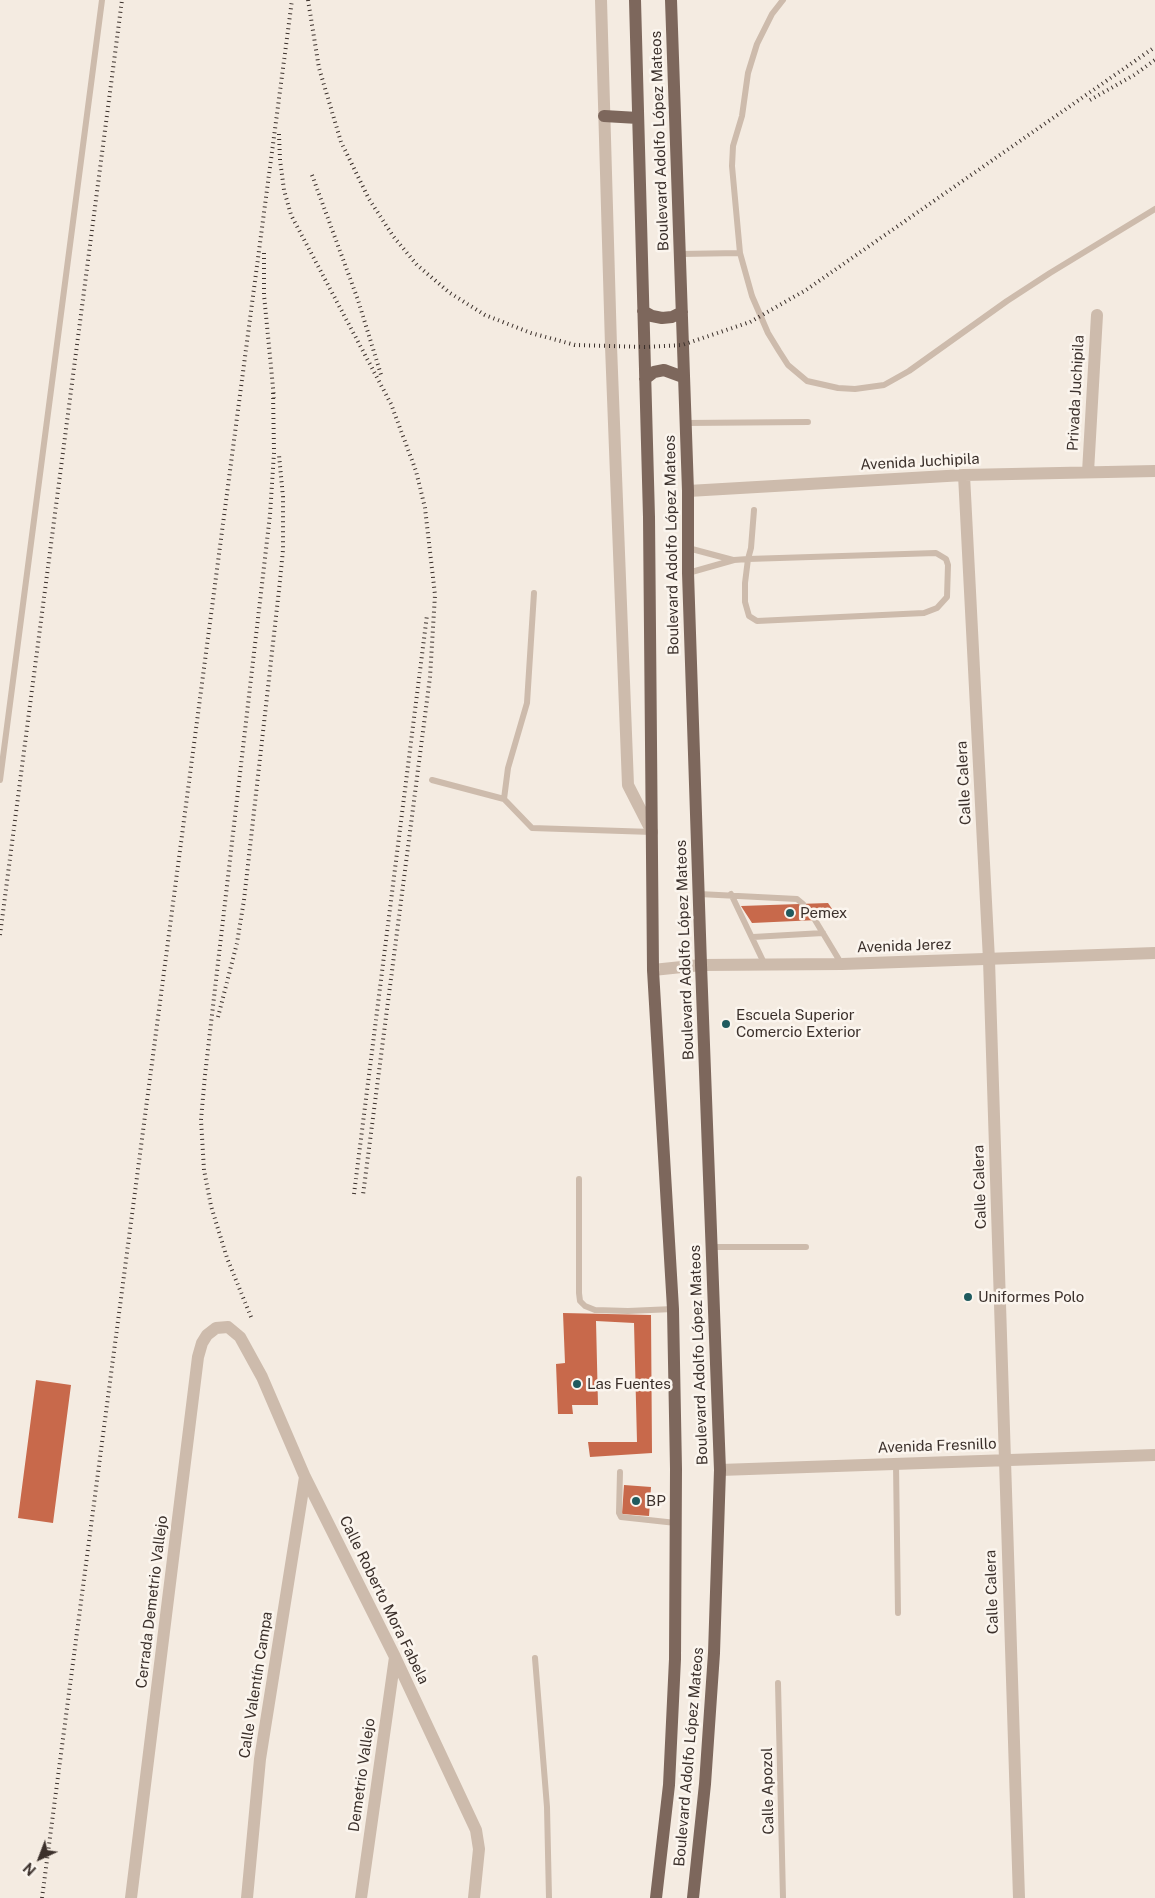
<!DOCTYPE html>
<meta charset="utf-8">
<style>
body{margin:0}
#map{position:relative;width:1155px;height:1898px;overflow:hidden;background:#f4ebe1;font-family:"Public Sans",sans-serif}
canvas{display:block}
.north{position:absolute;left:15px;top:1833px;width:50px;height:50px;-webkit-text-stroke:4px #fbf5ee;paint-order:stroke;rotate:223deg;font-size:14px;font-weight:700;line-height:20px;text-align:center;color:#3b302b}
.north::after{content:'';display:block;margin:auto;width:18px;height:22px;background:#3b302b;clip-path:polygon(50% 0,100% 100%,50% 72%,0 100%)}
</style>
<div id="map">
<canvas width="1155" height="1898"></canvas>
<div class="north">N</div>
</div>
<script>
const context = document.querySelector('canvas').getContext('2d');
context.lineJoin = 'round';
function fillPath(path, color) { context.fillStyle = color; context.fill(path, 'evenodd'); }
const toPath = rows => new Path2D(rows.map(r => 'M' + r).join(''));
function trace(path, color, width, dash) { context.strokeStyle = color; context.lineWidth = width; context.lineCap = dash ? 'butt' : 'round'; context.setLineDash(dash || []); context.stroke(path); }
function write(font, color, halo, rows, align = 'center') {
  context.font = font + ' "Public Sans",sans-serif'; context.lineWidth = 5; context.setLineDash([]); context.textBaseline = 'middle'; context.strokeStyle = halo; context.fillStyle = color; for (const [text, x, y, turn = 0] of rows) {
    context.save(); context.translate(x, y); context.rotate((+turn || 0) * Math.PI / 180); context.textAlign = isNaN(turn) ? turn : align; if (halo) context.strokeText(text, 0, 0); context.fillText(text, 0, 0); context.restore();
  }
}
fillPath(toPath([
 [828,903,839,919,752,923,741,906],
 [563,1313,651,1315,652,1453,590,1457,588,1442,637,1442,634,1323,596,1321,598,1405,572,1405,573,1414,558,1414,556,1364,565,1363],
 [36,1380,71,1385,53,1523,18,1518],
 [624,1485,651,1487,649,1516,622,1514]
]), '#c8694b');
trace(toPath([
 [783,0,772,14,757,44,748,73,742,116,733,146,732,166,740,253,752,296,768,333,779,351,788,365,807,381,838,388,855,389,884,385,909,371,1007,301,1050,273,1155,209],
 [680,254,740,253],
 [685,423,808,422],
 [688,548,733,560],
 [688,573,734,560,748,559,745,583,745,602,749,616,757,621,924,613,937,608,947,597,948,565,946,559,936,553,748,559,751,548,754,510],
 [0,780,102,0],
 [432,780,504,799,508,768,527,703,534,593],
 [504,799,532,828,652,832],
 [699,894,797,899,803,904],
 [731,894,765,965],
 [815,920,841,963],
 [753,937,823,933],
 [579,1179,579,1293,580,1301,585,1306,595,1310,628,1311,673,1309],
 [712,1247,806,1247],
 [896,1464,898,1613],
 [620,1472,619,1513,621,1517,676,1523],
 [535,1658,547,1807,549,1898],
 [778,1683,783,1898]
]), '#cdbbac', 6);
trace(toPath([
 [601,0,611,346,628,785,652,832],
 [1088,472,1097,315],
 [964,475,989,960,1019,1898],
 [688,491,964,475,1155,471],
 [720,1470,1155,1455],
 [131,1898,198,1357,202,1343,207,1335,216,1328,228,1327,240,1337,262,1377,305,1477,395,1657,476,1830,479,1849,474,1898],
 [247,1898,260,1759,305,1477],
 [361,1898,395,1657]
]), '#cdbbac', 12);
trace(toPath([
 [653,970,701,965,842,964,1155,953]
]), '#cdbbac', 12);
trace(toPath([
 [635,0,649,517,653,970,673,1309,676,1469,675,1659,669,1785,656,1898],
 [671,0,688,491,688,573,701,965,720,1470,714,1653,705,1784,693,1898],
 [604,116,638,118],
 [643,311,652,316,662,318,672,317,682,312],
 [645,379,654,372,664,370,683,377]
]), '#7d675c', 12);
trace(toPath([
 [308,0,319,68,341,142,369,199,393,236,417,265,450,293,485,315,531,333,575,345,645,347,682,345,750,322,806,290,1155,47],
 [1090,100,1134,75,1155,60],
 [279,134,280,160,284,190,291,215,391,404,416,471,425,508,435,595,430,677,363,1195],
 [312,175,358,300,382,378],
 [264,253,264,295,274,398],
 [0,935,122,0],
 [218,1017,237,943,244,900,279,590,283,550,283,497,279,455],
 [354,1194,427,615],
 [251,1317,227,1258,211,1206,204,1170,201,1120,205,1075,270,515,274,453,273,391],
 [42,1898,292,0]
]), '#3b302b', 4, [1, 4]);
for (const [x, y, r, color] of [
 [790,913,5,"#1f5a5e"],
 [726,1024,5,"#1f5a5e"],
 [968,1297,5,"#1f5a5e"],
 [577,1384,5,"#1f5a5e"],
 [636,1501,5,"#1f5a5e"]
]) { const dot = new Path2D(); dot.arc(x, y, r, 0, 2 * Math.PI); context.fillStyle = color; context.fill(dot); trace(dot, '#fbf5ee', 2); }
write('15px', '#3b302b', '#fbf5ee', [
 ["Boulevard Adolfo López Mateos",660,141,-92],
 ["Privada Juchipila",1076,393,-87],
 ["Avenida Juchipila",920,462,-3],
 ["Boulevard Adolfo López Mateos",672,545,-91],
 ["Calle Calera",964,783,-93],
 ["Avenida Jerez",904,946,-2],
 ["Boulevard Adolfo López Mateos",685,950,-92],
 ["Calle Calera",980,1187,-92],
 ["Boulevard Adolfo López Mateos",699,1355,-92],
 ["Avenida Fresnillo",937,1446,-2],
 ["Calle Calera",992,1592,-92],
 ["Calle Roberto Mora Fabela",384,1600,64],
 ["Cerrada Demetrio Vallejo",152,1602,-83],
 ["Calle Valentín Campa",256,1685,-81],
 ["Boulevard Adolfo López Mateos",689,1757,-85],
 ["Demetrio Vallejo",362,1775,-82],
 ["Calle Apozol",768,1791,-91]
]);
write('15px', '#3b302b', '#fbf5ee', [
 ["Pemex",800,913],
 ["Escuela Superior",736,1015],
 ["Comercio Exterior",736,1032],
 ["Uniformes Polo",978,1297],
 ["Las Fuentes",587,1384],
 ["BP",646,1501]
], 'left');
</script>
